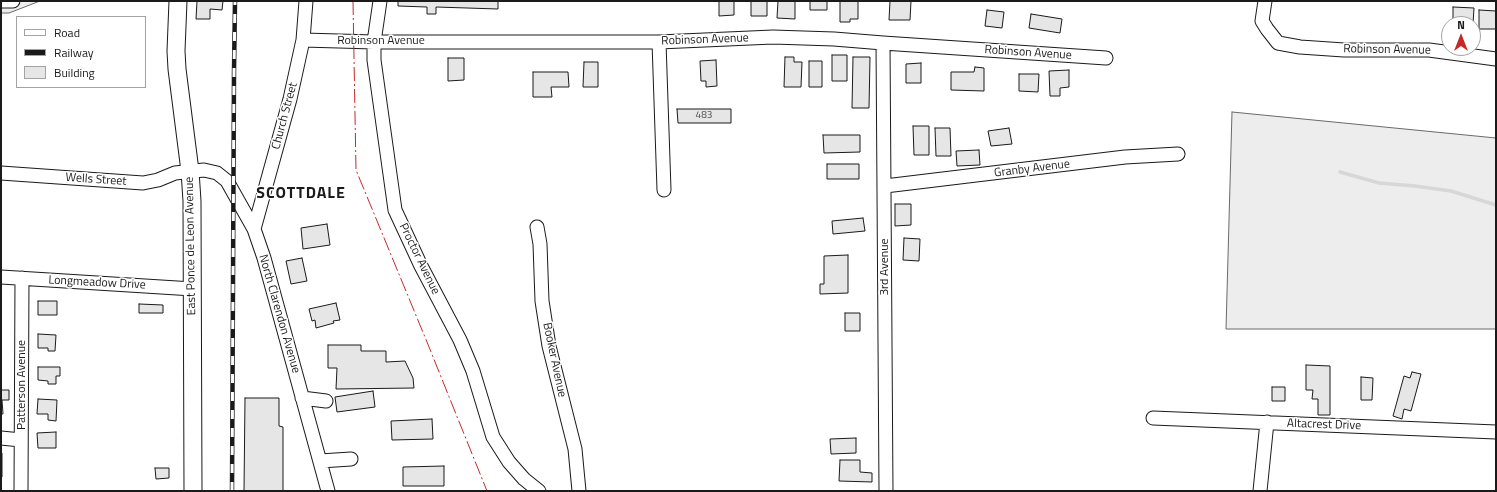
<!DOCTYPE html>
<style>
body{margin:0}
#map{position:relative;width:1497px;height:492px;overflow:hidden;background:#fff;font-family:"Titillium Web",sans-serif}
canvas{display:block}
.frame{position:absolute;inset:0;border:2px solid #1a1a1a;pointer-events:none}
.legend{position:absolute;left:16px;top:16px;width:130px;height:72px;box-sizing:border-box;background:#fff;border:1px solid #a3a3a3;margin:0;padding:5px 7px;list-style:none;font-size:12px;color:#1a1a1a}
.legend li{display:flex;align-items:center;gap:8px;height:20px}
.legend b{width:20px;border:1px solid #a3a3a3}
.north{position:absolute;left:1441px;top:16px;width:40px;height:40px;box-sizing:border-box;background:#fff;border:1px solid #a3a3a3;border-radius:50%;rotate:0deg;font-size:11px;font-weight:700;line-height:16px;text-align:center;color:#1a1a1a}
.north::after{content:'';display:block;margin:auto;width:14px;height:18px;background:#c62828;clip-path:polygon(50% 0,100% 100%,50% 72%,0 100%)}
</style>
<div id="map">
<canvas width="1497" height="492"></canvas>
<div class="frame"></div>
<ul class="legend">
<li><b style="height:5px;background:#fff"></b>Road</li>
<li><b style="height:5px;background:#1a1a1a"></b>Railway</li>
<li><b style="height:11px;background:#e6e6e6"></b>Building</li>
</ul>
<div class="north">N</div>
</div>
<script>
const context = document.querySelector('canvas').getContext('2d');
context.lineJoin = 'round';
function fillPath(path, color) { context.fillStyle = color; context.fill(path, 'evenodd'); }
const toPath = rows => new Path2D(rows.map(r => 'M' + r).join(''));
function trace(path, color, width, dash) { context.strokeStyle = color; context.lineWidth = width; context.lineCap = dash ? 'butt' : 'round'; context.setLineDash(dash || []); context.stroke(path); }
function write(font, color, halo, rows, align = 'center') {
  context.font = font + ' "Titillium Web",sans-serif'; context.lineWidth = 3; context.setLineDash([]); context.textBaseline = 'middle'; context.strokeStyle = halo; context.fillStyle = color; for (const [text, x, y, turn = 0] of rows) {
    context.save(); context.translate(x, y); context.rotate((+turn || 0) * Math.PI / 180); context.textAlign = isNaN(turn) ? turn : align; if (halo) context.strokeText(text, 0, 0); context.fillText(text, 0, 0); context.restore();
  }
}
const built = toPath([
 [1,1,40,1,9,13,1,13,1,1],
 [1232,112,1496,138,1496,329,1226,329,1232,112]
]);
fillPath(built, '#ededed');
trace(built, '#6a6a6a', 1);
trace(toPath([
 [1340,172,1379,183,1415,186,1451,191,1496,205]
]), '#d7d7d7', 3.5);
const building = toPath([
 [197,1,223,1,222,10,210,9,210,19,196,19,197,1],
 [398,1,498,1,498,9,436,7,436,14,427,14,427,7,398,6,398,1],
 [719,1,734,1,734,15,719,16,719,1],
 [751,1,767,1,767,16,751,16,751,1],
 [778,1,795,1,795,19,777,18,778,1],
 [810,1,827,1,827,10,810,10,810,1],
 [840,1,858,1,858,19,850,19,850,22,840,22,840,1],
 [890,1,911,1,910,20,889,20,890,1],
 [1453,7,1474,8,1473,24,1453,24,1453,7],
 [987,10,1004,12,1002,28,985,26,987,10],
 [1479,10,1496,11,1496,29,1479,29,1479,10],
 [1031,14,1062,19,1060,33,1029,28,1031,14],
 [832,55,847,55,847,81,832,81,832,55],
 [785,57,794,57,794,62,802,62,801,87,784,87,785,57],
 [853,57,870,57,869,108,852,108,853,57],
 [448,58,464,58,464,80,448,81,448,58],
 [716,60,717,86,706,87,706,81,701,81,700,61,716,60],
 [809,61,822,61,822,87,809,87,809,61],
 [584,62,598,62,598,87,583,87,584,62],
 [921,63,921,83,906,83,906,64,921,63],
 [975,67,984,68,984,91,951,90,951,72,974,72,975,67],
 [1069,70,1069,87,1060,88,1060,96,1050,96,1049,71,1069,70],
 [533,72,568,72,569,87,551,87,552,97,533,97,533,72],
 [1019,74,1039,74,1038,92,1019,91,1019,74],
 [677,109,731,109,731,123,678,123,677,109],
 [913,126,929,126,929,155,914,155,913,126],
 [935,128,950,128,951,156,936,156,935,128],
 [1009,128,1012,144,991,146,988,131,1009,128],
 [823,135,860,135,860,152,824,153,823,135],
 [979,150,980,165,957,166,956,151,979,150],
 [827,164,859,164,859,179,827,179,827,164],
 [895,204,911,204,911,225,895,226,895,204],
 [863,218,865,231,833,234,832,221,863,218],
 [327,224,330,245,303,249,301,228,327,224],
 [904,238,920,239,919,261,903,260,904,238],
 [848,255,848,293,820,294,820,284,824,284,824,256,848,255],
 [302,258,307,281,291,284,286,261,302,258],
 [38,301,57,301,57,315,38,315,38,301],
 [336,303,340,320,333,321,334,323,316,328,315,320,312,321,309,309,336,303],
 [139,304,163,305,163,313,139,313,139,304],
 [845,313,860,313,860,331,845,331,845,313],
 [38,334,56,335,55,351,48,351,48,348,38,348,38,334],
 [328,345,361,345,361,351,386,351,386,362,405,361,413,378,414,388,336,389,337,368,328,368,328,345],
 [1306,365,1330,366,1330,415,1318,415,1318,399,1312,399,1313,390,1306,390,1306,365],
 [38,367,60,367,60,376,56,376,56,384,48,384,48,381,38,380,38,367],
 [1412,372,1421,374,1411,411,1404,409,1402,419,1393,416,1404,376,1410,378,1412,372],
 [1361,377,1373,378,1372,400,1361,400,1361,377],
 [1272,387,1285,387,1285,401,1272,401,1272,387],
 [1,390,9,390,9,400,2,400,3,414,1,414,1,390],
 [373,391,375,407,337,412,335,397,373,391],
 [245,398,279,398,279,426,283,427,283,491,244,491,245,398],
 [38,399,57,400,56,421,48,420,48,414,37,414,38,399],
 [432,419,433,439,392,440,391,421,432,419],
 [56,432,56,448,38,448,37,433,56,432],
 [856,438,856,453,831,454,830,439,856,438],
 [1,453,2,453,2,477,1,477,1,453],
 [840,460,860,460,860,472,872,473,872,482,839,481,840,460],
 [444,466,444,486,403,486,403,467,444,466],
 [155,468,169,468,169,478,156,479,155,468]
]);
fillPath(building, '#e6e6e6');
trace(building, '#1a1a1a', 1);
const minor = toPath([
 [1,1,13,1],
 [380,1,374,42,374,60,395,210,421,266,460,340,473,371,493,437,509,462,524,479,539,491],
 [1265,1,1262,21,1267,29,1278,43,1300,47,1344,50,1429,50,1496,59],
 [303,40,374,42,659,42,773,37,834,39,883,43,1106,58],
 [659,42,664,190],
 [883,43,886,491],
 [1,173,143,183,158,180,175,173,204,170,217,173,227,181,254,229,264,258,328,491],
 [885,186,1125,157,1178,154],
 [537,227,540,244,542,301,549,346,575,449,579,491],
 [254,229,290,99,303,40,306,1],
 [1,277,193,289],
 [302,398,326,401],
 [1153,418,1496,432],
 [1,438,21,440],
 [320,461,351,459],
 [21,491,22,278],
 [1260,491,1267,422]
]);
const major = toPath([
 [178,1,176,51,177,69,190,171,192,201,193,491]
]);
trace(minor, '#1a1a1a', 15);
trace(major, '#1a1a1a', 19);
trace(minor, '#fff', 13);
trace(major, '#fff', 17);
const rail = toPath([
 [232,491,234,72,235,1]
]);
trace(rail, '#1a1a1a', 4.5);
trace(rail, '#fff', 3, [9]);
trace(toPath([
 [353,1,356,170,427,342,487,491]
]), '#c62828', 1, [14, 3, 2, 3]);
write('10px', '#4d4d4d', null, [
 ["483",704,116]
]);
write('12px', '#1a1a1a', '#fff', [
 ["Robinson Avenue",705,40,-2],
 ["Robinson Avenue",381,41],
 ["Robinson Avenue",1387,50,1],
 ["Robinson Avenue",1028,53,4],
 ["Church Street",285,116,-75],
 ["Granby Avenue",1032,169,-7],
 ["Wells Street",96,180,4],
 ["East Ponce de Leon Avenue",191,246,-91],
 ["Proctor Avenue",419,259,64],
 ["3rd Avenue",885,267,-90],
 ["Longmeadow Drive",97,283,3],
 ["North Clarendon Avenue",279,314,74],
 ["Booker Avenue",554,360,78],
 ["Patterson Avenue",22,385,-90],
 ["Altacrest Drive",1324,425,2]
]);
context.letterSpacing = '1px';
write('bold 16px', '#1a1a1a', '#fff', [
 ["SCOTTDALE",301,194]
]);
context.letterSpacing = '0px';
</script>
